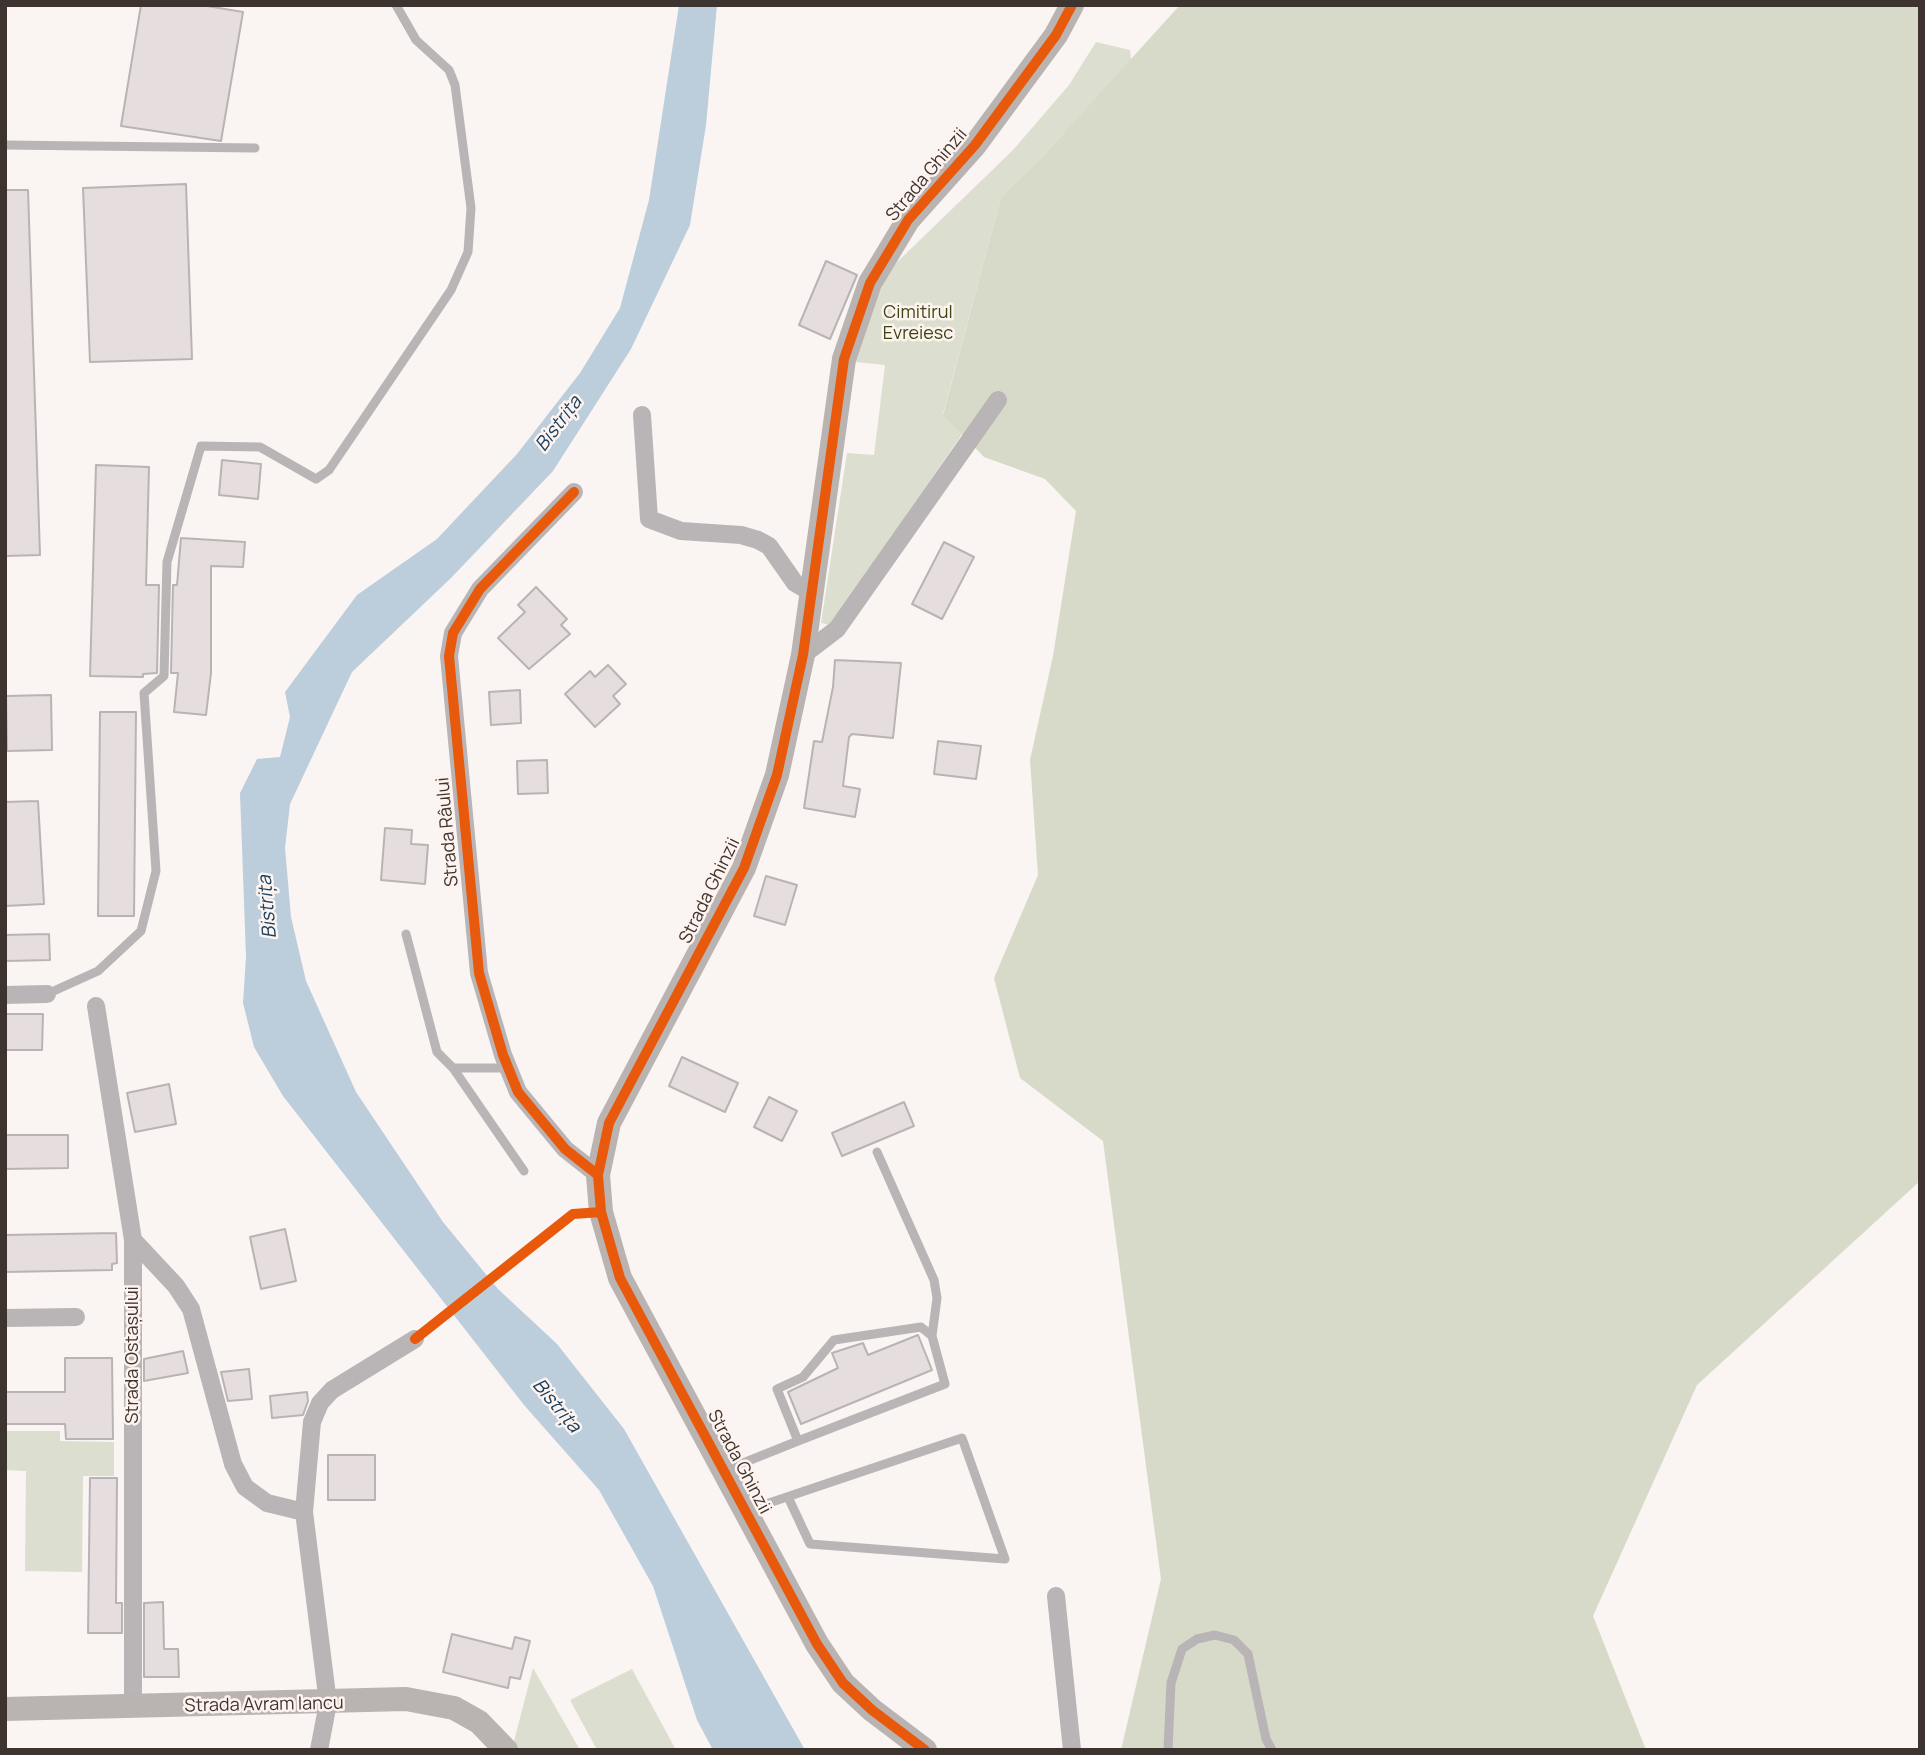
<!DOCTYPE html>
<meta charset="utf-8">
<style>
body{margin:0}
#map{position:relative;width:1925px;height:1755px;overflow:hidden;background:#faf4f2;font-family:Manrope,sans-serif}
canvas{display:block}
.frame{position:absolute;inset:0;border:7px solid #3d332f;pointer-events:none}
</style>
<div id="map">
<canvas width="1925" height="1755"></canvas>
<div class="frame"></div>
</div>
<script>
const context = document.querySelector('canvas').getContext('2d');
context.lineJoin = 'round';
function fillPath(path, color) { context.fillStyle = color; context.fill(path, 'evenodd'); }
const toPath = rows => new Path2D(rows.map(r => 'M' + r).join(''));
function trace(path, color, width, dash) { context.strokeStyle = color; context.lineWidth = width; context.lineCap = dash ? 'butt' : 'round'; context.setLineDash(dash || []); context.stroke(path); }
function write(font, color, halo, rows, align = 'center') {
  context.font = font + ' Manrope,sans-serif'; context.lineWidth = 5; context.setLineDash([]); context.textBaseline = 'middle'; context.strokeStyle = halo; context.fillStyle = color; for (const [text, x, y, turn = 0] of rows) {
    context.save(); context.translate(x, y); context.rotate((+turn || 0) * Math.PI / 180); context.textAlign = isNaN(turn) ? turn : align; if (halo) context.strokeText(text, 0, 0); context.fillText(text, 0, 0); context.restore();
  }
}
fillPath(toPath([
 [1096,42,1130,50,1131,60,1042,157,1001,197,943,414,962,434,831,625,821,623,847,453,874,455,885,365,855,362,865,323,890,269,1013,150,1069,85],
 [5,1431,60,1431,60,1441,114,1442,114,1476,83,1476,82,1572,25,1571,26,1471,5,1470],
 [533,1668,580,1750,517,1750,513,1745],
 [632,1669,676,1750,597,1750,570,1700]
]), '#dcdfcf');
fillPath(toPath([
 [1180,5,1920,5,1920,1181,1697,1385,1593,1616,1646,1750,1121,1750,1161,1579,1103,1141,1020,1078,994,978,1038,875,1030,760,1053,656,1076,511,1045,479,984,457,943,415,1001,197,1042,157]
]), '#d7dac8');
fillPath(toPath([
 [679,5,717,5,706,125,690,225,631,349,553,471,451,578,352,672,290,804,285,848,291,917,306,981,356,1092,443,1222,498,1289,557,1344,624,1429,805,1750,713,1750,697,1720,653,1586,599,1490,524,1405,283,1096,254,1047,243,1003,246,957,240,793,257,759,280,757,290,717,285,692,357,595,437,539,517,454,580,373,620,308,649,200]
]), '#bccddc');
const building = toPath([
 [141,5,201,5,243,12,221,141,121,126,141,5],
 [186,184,192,359,90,362,83,188,186,184],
 [5,190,28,190,40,555,5,556,5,190],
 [826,261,857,275,830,339,799,325,826,261],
 [222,460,261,464,258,499,219,495,222,460],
 [96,465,149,467,146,585,159,585,157,673,143,674,143,677,90,676,96,465],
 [181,538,245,542,243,567,211,566,211,673,206,715,174,712,178,673,171,673,173,585,177,585,181,538],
 [944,542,974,557,942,619,912,604,944,542],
 [536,587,567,619,561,625,570,634,529,669,498,638,525,612,518,605,536,587],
 [835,660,901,663,893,738,852,734,849,737,843,786,860,789,855,817,804,808,814,741,822,742,833,687,835,660],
 [608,665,626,684,613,696,620,704,595,727,565,694,590,671,595,677,608,665],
 [520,690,521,723,491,725,489,692,520,690],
 [51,695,52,750,7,751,6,696,51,695],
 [100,712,136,712,134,916,98,916,100,712],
 [938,741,981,746,976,779,934,774,938,741],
 [547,760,548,793,518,794,517,761,547,760],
 [38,801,44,904,5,906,5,802,38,801],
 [385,828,412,830,411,844,428,845,425,884,381,880,385,828],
 [766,876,797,885,785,925,754,916,766,876],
 [49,934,50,960,5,961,5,935,49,934],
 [5,1014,43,1014,42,1050,5,1050,5,1014],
 [682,1057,738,1083,725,1112,669,1086,682,1057],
 [169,1084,176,1124,135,1132,127,1093,169,1084],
 [769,1097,797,1111,782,1141,754,1127,769,1097],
 [904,1102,914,1126,842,1156,832,1133,904,1102],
 [5,1135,68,1135,68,1168,5,1169,5,1135],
 [285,1229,296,1281,261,1289,250,1237,285,1229],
 [116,1233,117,1263,112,1264,112,1270,5,1272,5,1235,116,1233],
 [918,1335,932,1370,801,1424,788,1392,838,1368,832,1353,863,1343,868,1355,918,1335],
 [183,1351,188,1373,144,1381,144,1359,183,1351],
 [65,1358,112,1358,113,1439,66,1439,65,1424,5,1424,5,1392,65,1392,65,1358],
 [249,1369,252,1399,228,1401,221,1372,249,1369],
 [307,1392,308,1401,303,1415,272,1418,270,1396,307,1392],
 [328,1455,375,1455,375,1500,328,1500,328,1455],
 [90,1478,117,1478,116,1603,122,1603,122,1633,88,1633,90,1478],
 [163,1602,164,1649,178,1649,179,1677,144,1677,144,1603,163,1602],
 [452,1634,512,1649,515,1637,530,1641,520,1679,510,1677,508,1688,443,1672,452,1634]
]);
fillPath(building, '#e6dddf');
trace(building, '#bab3b4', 2);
trace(toPath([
 [5,145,255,148],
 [406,934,437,1052,453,1068,508,1068],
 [47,994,98,971,141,931,156,871,144,693,164,676,167,562,201,446,260,447,316,479,329,470,451,290,468,252,471,208,455,85,449,70,416,40,396,5],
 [453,1068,524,1171],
 [877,1152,934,1280,937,1298,932,1336],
 [725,1470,743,1463,798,1441,945,1384,932,1336,921,1327,834,1340,803,1377,777,1389,798,1441],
 [748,1512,769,1503,962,1438,1005,1559,810,1544,788,1497],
 [1168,1750,1171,1683,1182,1649,1197,1639,1215,1635,1234,1640,1248,1654,1266,1739,1272,1750]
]), '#b9b4b5', 9);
trace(toPath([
 [642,415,649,519,681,531,741,535,758,540,769,546,795,583,812,593],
 [574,492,480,589,453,633,449,656,479,973,503,1055,518,1092,565,1149,598,1175],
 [803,655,837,629,998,400],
 [5,995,47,994],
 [96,1006,133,1240,133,1708],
 [133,1240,176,1286,191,1309,233,1464,245,1487,267,1503,304,1512],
 [5,1318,76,1317],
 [1056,1596,1072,1750],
 [319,1750,328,1703,304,1512,312,1422,320,1403,332,1390,415,1339]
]), '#b9b4b5', 18);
trace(toPath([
 [5,1709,406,1699,454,1708,479,1722,506,1750],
 [925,1750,872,1710,843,1683,817,1644,620,1278,601,1212,598,1175,609,1123,744,868,777,775,803,655,844,359,870,283,908,220,975,145,1056,35,1072,5]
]), '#b9b3b2', 24);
trace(toPath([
 [574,492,480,589,453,633,449,656,479,973,503,1055,518,1092,565,1149,598,1175],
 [415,1339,573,1214,601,1212],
 [925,1750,872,1710,843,1683,817,1644,620,1278,601,1212,598,1175,609,1123,744,868,777,775,803,655,844,359,870,283,908,220,975,145,1056,35,1072,5]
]), '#e8590c', 10);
write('18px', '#3d332f', '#fef3ef', [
 ["Strada Ghinzii",927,175,-50],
 ["Strada Râului",448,832,-95],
 ["Strada Ghinzii",710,891,-64],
 ["Strada Ostașului",133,1355,-90],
 ["Strada Ghinzii",739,1462,62],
 ["Strada Avram Iancu",264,1705,-1]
]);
write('18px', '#3a4715', '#fef3ef', [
 ["Cimitirul",918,313],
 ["Evreiesc",918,334]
]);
write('italic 19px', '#174162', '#fef3ef', [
 ["Bistrița",559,424,-53],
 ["Bistrița",268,907,-95],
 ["Bistrița",556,1406,50]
]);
</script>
